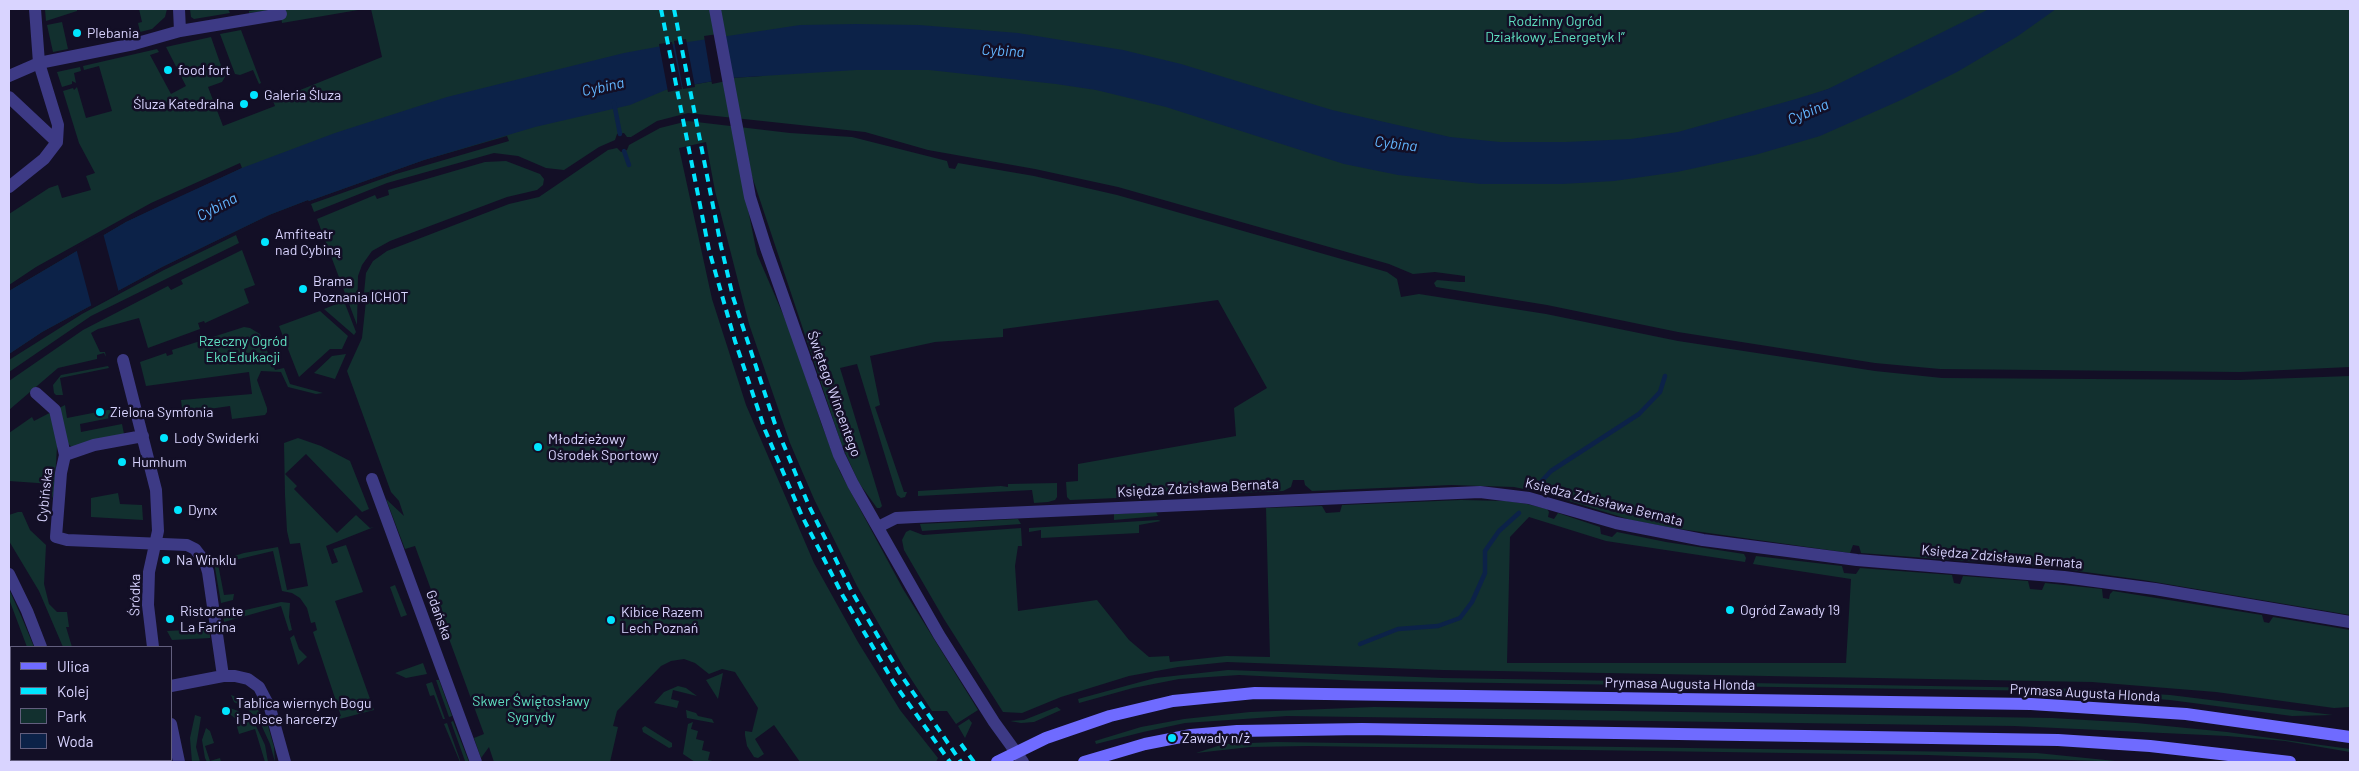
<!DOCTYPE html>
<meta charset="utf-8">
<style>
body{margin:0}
#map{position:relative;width:2359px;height:771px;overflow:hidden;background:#130f26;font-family:Barlow,sans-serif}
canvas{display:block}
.frame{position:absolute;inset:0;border:10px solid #d9d4ff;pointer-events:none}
.legend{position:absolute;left:10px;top:646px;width:162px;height:115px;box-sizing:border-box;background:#130f26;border:1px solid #625e7d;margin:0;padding:6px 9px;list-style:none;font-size:15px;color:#d9d4ff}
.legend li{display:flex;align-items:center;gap:10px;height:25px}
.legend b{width:25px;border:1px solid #625e7d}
</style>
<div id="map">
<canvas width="2359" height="771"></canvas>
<div class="frame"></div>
<ul class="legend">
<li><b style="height:6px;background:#6f6bff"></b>Ulica</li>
<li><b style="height:6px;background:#00e5ff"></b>Kolej</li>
<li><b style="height:14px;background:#12302f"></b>Park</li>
<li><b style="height:14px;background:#0c2248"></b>Woda</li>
</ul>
</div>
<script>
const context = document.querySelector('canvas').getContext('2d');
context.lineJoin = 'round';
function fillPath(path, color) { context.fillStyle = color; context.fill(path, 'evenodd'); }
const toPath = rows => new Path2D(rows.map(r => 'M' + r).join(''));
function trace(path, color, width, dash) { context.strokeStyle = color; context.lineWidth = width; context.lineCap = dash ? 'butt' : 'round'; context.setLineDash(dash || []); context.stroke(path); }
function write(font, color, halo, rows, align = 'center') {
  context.font = font + ' Barlow,sans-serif'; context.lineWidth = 5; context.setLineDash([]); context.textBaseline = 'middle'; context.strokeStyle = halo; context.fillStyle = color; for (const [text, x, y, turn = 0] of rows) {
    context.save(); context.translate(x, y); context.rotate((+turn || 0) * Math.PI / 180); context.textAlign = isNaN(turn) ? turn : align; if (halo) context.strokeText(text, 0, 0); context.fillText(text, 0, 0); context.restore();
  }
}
fillPath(toPath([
 [45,9,77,9,77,11,46,21],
 [139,9,167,9,165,17,152,29,140,32,138,23,142,22],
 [190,9,228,9,230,13,194,19,191,17],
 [263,9,364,9,282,23,280,9,249,13,249,11],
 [371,9,2022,9,1726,148,1332,139,822,30,9,291,126,222,242,168,240,163,151,203,36,267,9,285,9,214,49,188,58,185,62,198,91,190,86,176,95,173,79,143,63,91,73,88,74,90,77,87,86,118,112,111,99,66,84,70,83,66,157,49,159,52,150,55,171,94,186,86,166,47,211,37,225,77,222,82,208,87,223,126,275,106,273,101,382,57],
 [2044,9,2350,9,2350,367,2240,372,1940,369,1875,363,1678,332,1547,305,1436,287,1434,283,1437,280,1460,282,1465,282,1465,276,1435,272,1413,274,1389,264,1118,187,1035,169,928,150,865,132,688,113,657,121,631,137,627,137,624,133,617,134,615,140,599,147,564,170,546,168,518,156,494,153,387,183,314,212,311,204,396,174,509,141,507,136,424,160,309,201,308,200,269,215,162,267,42,332,9,354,9,336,460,125,731,78,762,76,764,71,1083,60,1608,171],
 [62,22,68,49,53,52,47,25],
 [241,30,261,83,259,84,253,70,240,75,235,74,220,34],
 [80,67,81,71,74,73,76,83,72,81,72,84,62,87,57,72],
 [688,121,790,133,852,137,947,161,949,168,955,169,958,163,1034,176,1117,195,1387,272,1397,279,1401,297,1419,294,1546,314,1678,341,1875,371,1942,378,2240,380,2350,376,2350,615,2143,580,2056,568,1861,553,1859,546,1853,545,1850,553,1673,528,1631,520,1543,493,1514,487,1451,485,1312,491,1305,485,1304,480,1293,480,1291,487,1283,491,1070,500,1067,497,1066,482,1078,481,1078,464,1236,436,1234,408,1267,388,1218,300,1003,329,1003,337,935,342,870,356,880,405,875,407,904,492,907,492,905,497,901,498,897,495,857,364,840,368,882,506,880,508,877,508,859,483,842,446,755,185,748,166,739,165,757,254,791,333,821,423,840,472,903,589,978,710,956,724,947,711,932,711,904,668,857,586,814,499,790,443,749,324,715,191,706,142,679,148,712,299,746,405,814,563,858,642,900,710,938,758,936,762,800,762,774,725,755,739,764,754,758,758,754,757,747,746,745,735,745,731,752,732,758,708,735,672,722,669,709,674,695,663,684,659,671,661,661,666,617,711,613,726,618,727,610,762,494,762,489,747,481,758,474,738,484,734,415,546,405,549,386,499,404,516,399,501,391,492,347,371,362,338,366,301,370,299,369,292,364,293,366,273,373,261,387,251,509,204,539,197,608,150,617,148,621,152,627,150,629,145,660,128],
 [506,161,540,174,544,179,543,185,537,190,507,197,390,241,372,251,362,265,358,276,357,325,317,219,375,195,377,199,389,195,388,190,413,183,485,162],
 [236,235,239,243,91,316,9,372,9,360,82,314,164,270],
 [242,250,255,285,244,289,249,303,205,323,204,321,198,323,200,329,148,348,139,318,98,329,91,333,100,352,105,352,106,357,104,353,97,355,97,359,58,368,9,410,9,381,83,330,168,286,171,290,183,284,181,280],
 [344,301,356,332,354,335,324,309],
 [320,311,348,336,342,349,330,349,299,377,279,326],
 [244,327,250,328,260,334,275,370,284,368,290,384,323,393,316,394,288,387,281,372,261,371,257,380,267,408,267,412,265,415,232,419,230,406,195,411,191,413,188,418,183,415,181,400,252,394,249,372,146,386,140,362,166,353,167,356,173,354,172,350],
 [346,354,335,379,314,373,332,356],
 [108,366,109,368,60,378,63,395,56,395,54,393,53,385,61,375],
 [65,405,67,418,118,408,120,416,80,424,81,432,122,424,124,434,72,447,68,444,57,447,54,493,51,501,52,484,9,481,9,433,32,417,34,421],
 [298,438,321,446,350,461,369,509,362,512,306,454,285,474,297,486,294,489,337,533,356,515,370,528,374,527,326,546,332,564,338,562,333,549,346,545,363,592,335,601,374,710,324,723,322,718,329,716,330,719,341,716,313,632,317,630,315,622,311,623,307,608,300,598,292,593,282,591,273,551,218,564,224,595,234,594,233,600,221,603,214,562,244,553,278,547,287,590,308,586,300,543,290,544,287,531,285,495,284,443],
 [1057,483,1057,497,1055,500,1048,502,1034,503,1032,490,918,496,918,491,1001,486,1008,487,1008,484],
 [118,493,120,504,142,505,143,520,91,517,91,498],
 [1461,500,1507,501,1527,504,1547,509,1549,512,1548,517,1554,519,1558,513,1600,527,1601,534,1612,537,1617,532,1666,542,1744,554,1746,558,1745,562,1606,541,1529,517,1510,537,1507,663,1846,663,1851,579,1753,564,1756,556,1842,566,1844,573,1856,574,1860,568,1952,575,1954,583,1960,584,1963,576,2028,581,2030,589,2042,590,2045,583,2102,589,2103,598,2109,599,2110,594,2113,591,2262,615,2264,622,2269,623,2273,617,2350,630,2350,707,2334,708,2216,692,2092,682,1443,670,1227,662,1178,667,1129,676,1061,697,1022,713,1003,712,944,619,904,550,902,540,906,532,910,530,923,535,1021,528,1022,546,1018,546,1015,566,1018,611,1097,600,1129,640,1149,657,1169,656,1170,662,1226,656,1270,657,1266,508,1322,506,1326,513,1340,512,1342,505],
 [18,512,22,512,30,530,46,545,44,584,49,604,57,612,67,612,69,627,66,627,72,647,63,647,39,591,9,541,9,515],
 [1156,512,1158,516,1114,520,1114,514],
 [1018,519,1021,524,922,531,920,524],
 [1158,520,1161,521,1139,525,1139,533,1041,538,1041,530,1029,532,1029,528],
 [204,570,212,629,210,630,210,638,172,640,167,631,210,629],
 [395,585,407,615,401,617,390,587],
 [9,589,22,618,34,647,27,647,9,599],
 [281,602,290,603,289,617,292,630,289,631,281,606,224,622,223,615],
 [294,635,299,649,307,657,298,665,290,638],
 [423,663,427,674,406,678,395,673],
 [1228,670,1443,678,2054,688,2170,695,2333,715,2292,716,2170,700,2053,691,1361,681,1239,675,1179,679,1133,688,1079,703,1078,699,1155,678],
 [723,673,718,699,706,680],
 [436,680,439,680,452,716,449,717],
 [432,682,445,719,443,719,434,695,430,696,426,684],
 [678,686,686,688,697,696,673,690,671,699,679,701,677,708,654,703,664,692],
 [231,695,246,701,258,710,268,726,274,747,275,762,270,744,259,720,246,708,234,702],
 [1057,707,1061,710,1034,722,1021,723,1010,721,1024,720],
 [1374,707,2052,718,2136,723,2227,732,2350,749,2350,752,2285,741,2227,736,2014,726,1287,716,1185,723,1143,732,1096,744,1095,741,1141,727,1184,719,1250,712],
 [230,708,238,711,256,726,265,745,268,762,265,762,255,729,239,734,236,723,237,720,225,710],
 [686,710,696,713,698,716,712,719,714,723,687,718],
 [195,715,201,717,196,747,200,762,192,762,190,738],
 [969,719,972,723,965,738,958,726],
 [453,721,469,762,465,761,451,722],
 [693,722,691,729,698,731,696,739,704,741,702,750,710,752,708,760,717,762,695,762,683,754,688,724],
 [447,723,460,760,460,762,444,724],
 [645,726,672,743,672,747,669,748,643,732,642,728],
 [206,728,210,731,214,743,205,746,210,761,220,758,221,762,207,762,205,758,202,740],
 [1276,742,2037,753,2125,762,1928,755,1307,746,1250,747,1196,753,1224,744]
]), '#12302f');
fillPath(toPath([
 [1989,9,2056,9,2018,36,1957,72,1901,100,1820,136,1755,155,1677,172,1614,181,1562,184,1481,184,1398,175,1344,164,1166,107,1096,90,1056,84,929,70,856,70,731,78,668,89,630,105,535,127,424,160,309,201,308,200,269,215,162,267,42,332,9,354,9,291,126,222,168,202,242,168,335,133,447,97,624,53,662,46,800,25,856,24,919,25,1018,33,1123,50,1181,64,1332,110,1450,137,1500,142,1566,142,1631,139,1678,132,1796,99,1828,89]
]), '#0c2248');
fillPath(toPath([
 [725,33,731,80,712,84,704,36],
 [686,39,695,87,683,89,674,41],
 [672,42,682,89,668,92,659,44],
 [103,233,119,293,92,308,76,248]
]), '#130f26');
trace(toPath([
 [614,103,620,134],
 [624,151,629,165],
 [1538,485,1551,471,1639,414,1660,392,1665,376],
 [1360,644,1398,629,1438,626,1460,618,1472,602,1485,573,1485,551,1499,531,1519,513]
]), '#0c2248', 4.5);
trace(toPath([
 [35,9,39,63,58,125,57,142],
 [179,9,180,31],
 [715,9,750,197,766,248,839,455,853,484,939,635,994,722,1023,762],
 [9,76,39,63,134,44,180,31,281,14],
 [9,97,57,142],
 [9,187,44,159,57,142],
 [123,360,156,490,158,531,149,572,148,605,153,647],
 [36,393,55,410,65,455,61,473,56,537,67,540,187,545,195,549,205,562,208,572,223,676],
 [65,455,94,445,143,436],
 [372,479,476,762],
 [878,527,896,518,915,517,1480,492,1529,498,1616,523,1703,540,1857,560,2064,577,2155,589,2350,622],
 [171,686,223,676,235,676,248,679,259,687,270,708,285,762],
 [171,724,179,762]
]), '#3d3a85', 12);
trace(toPath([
 [9,574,27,611,41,647],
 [9,686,11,700],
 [22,760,22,762],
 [64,760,65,762]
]), '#3d3a85', 12);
trace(toPath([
 [997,762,1046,738,1110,716,1173,701,1255,693,2031,704,2186,714,2350,737],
 [1084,762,1145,744,1191,735,1237,731,1362,729,2058,740,2150,746,2290,762]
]), '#6f6bff', 12);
trace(toPath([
 [661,9,709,250,735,341,765,430,802,516,843,596,894,683,950,762],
 [674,9,721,246,733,297,775,424,809,506,852,592,899,672,961,762],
 [961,744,974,762]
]), '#00e5ff', 4, [8, 6]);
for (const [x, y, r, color] of [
 [77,33,5,"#00e5ff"],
 [168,70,5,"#00e5ff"],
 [254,95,5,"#00e5ff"],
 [244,104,5,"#00e5ff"],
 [265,242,5,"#00e5ff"],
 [303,289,5,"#00e5ff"],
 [100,412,5,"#00e5ff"],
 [164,438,5,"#00e5ff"],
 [538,447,5,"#00e5ff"],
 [122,462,5,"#00e5ff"],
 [178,510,5,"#00e5ff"],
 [166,560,5,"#00e5ff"],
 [1730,610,5,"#00e5ff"],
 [170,619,5,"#00e5ff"],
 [611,620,5,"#00e5ff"],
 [226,711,5,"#00e5ff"],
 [1172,738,5,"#00e5ff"]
]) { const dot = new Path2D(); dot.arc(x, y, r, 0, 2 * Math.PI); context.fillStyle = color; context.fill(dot); trace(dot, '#130f26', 2); }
write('14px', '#5fe0c0', '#130f26', [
 ["Rodzinny Ogród",1555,21],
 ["Działkowy „Energetyk I”",1555,37],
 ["Rzeczny Ogród",243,341],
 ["EkoEdukacji",243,357],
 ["Skwer Świętosławy",531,701],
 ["Sygrydy",531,717]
]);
write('14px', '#d9d4ff', '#130f26', [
 ["Plebania",87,33],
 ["food fort",178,70],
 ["Galeria Śluza",264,95],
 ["Śluza Katedralna",234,104,"right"],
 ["Amfiteatr",275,234],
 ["nad Cybiną",275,250],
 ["Brama",313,281],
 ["Poznania ICHOT",313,297],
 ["Zielona Symfonia",110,412],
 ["Lody Swiderki",174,438],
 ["Młodzieżowy",548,439],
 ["Ośrodek Sportowy",548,455],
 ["Humhum",132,462],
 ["Dynx",188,510],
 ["Na Winklu",176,560],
 ["Ogród Zawady 19",1740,610],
 ["Ristorante",180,611],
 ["La Farina",180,627],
 ["Kibice Razem",621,612],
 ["Lech Poznań",621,628],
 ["Tablica wiernych Bogu",236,703],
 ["i Polsce harcerzy",236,719],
 ["Zawady n/ż",1182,738]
], 'left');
write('14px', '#d9d4ff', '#130f26', [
 ["Świętego Wincentego",834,394,70],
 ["Księdza Zdzisława Bernata",1198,488,-3],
 ["Cybińska",45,495,-84],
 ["Księdza Zdzisława Bernata",1604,502,14],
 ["Księdza Zdzisława Bernata",2002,557,5],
 ["Śródka",135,595,-89],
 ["Gdańska",439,615,70],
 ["Prymasa Augusta Hlonda",1680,684,1],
 ["Prymasa Augusta Hlonda",2085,693,3]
]);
write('italic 15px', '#62b6ff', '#130f26', [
 ["Cybina",1003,51,3],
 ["Cybina",603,87,-12],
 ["Cybina",1808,112,-23],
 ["Cybina",1396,144,7],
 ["Cybina",217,207,-28]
]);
</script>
